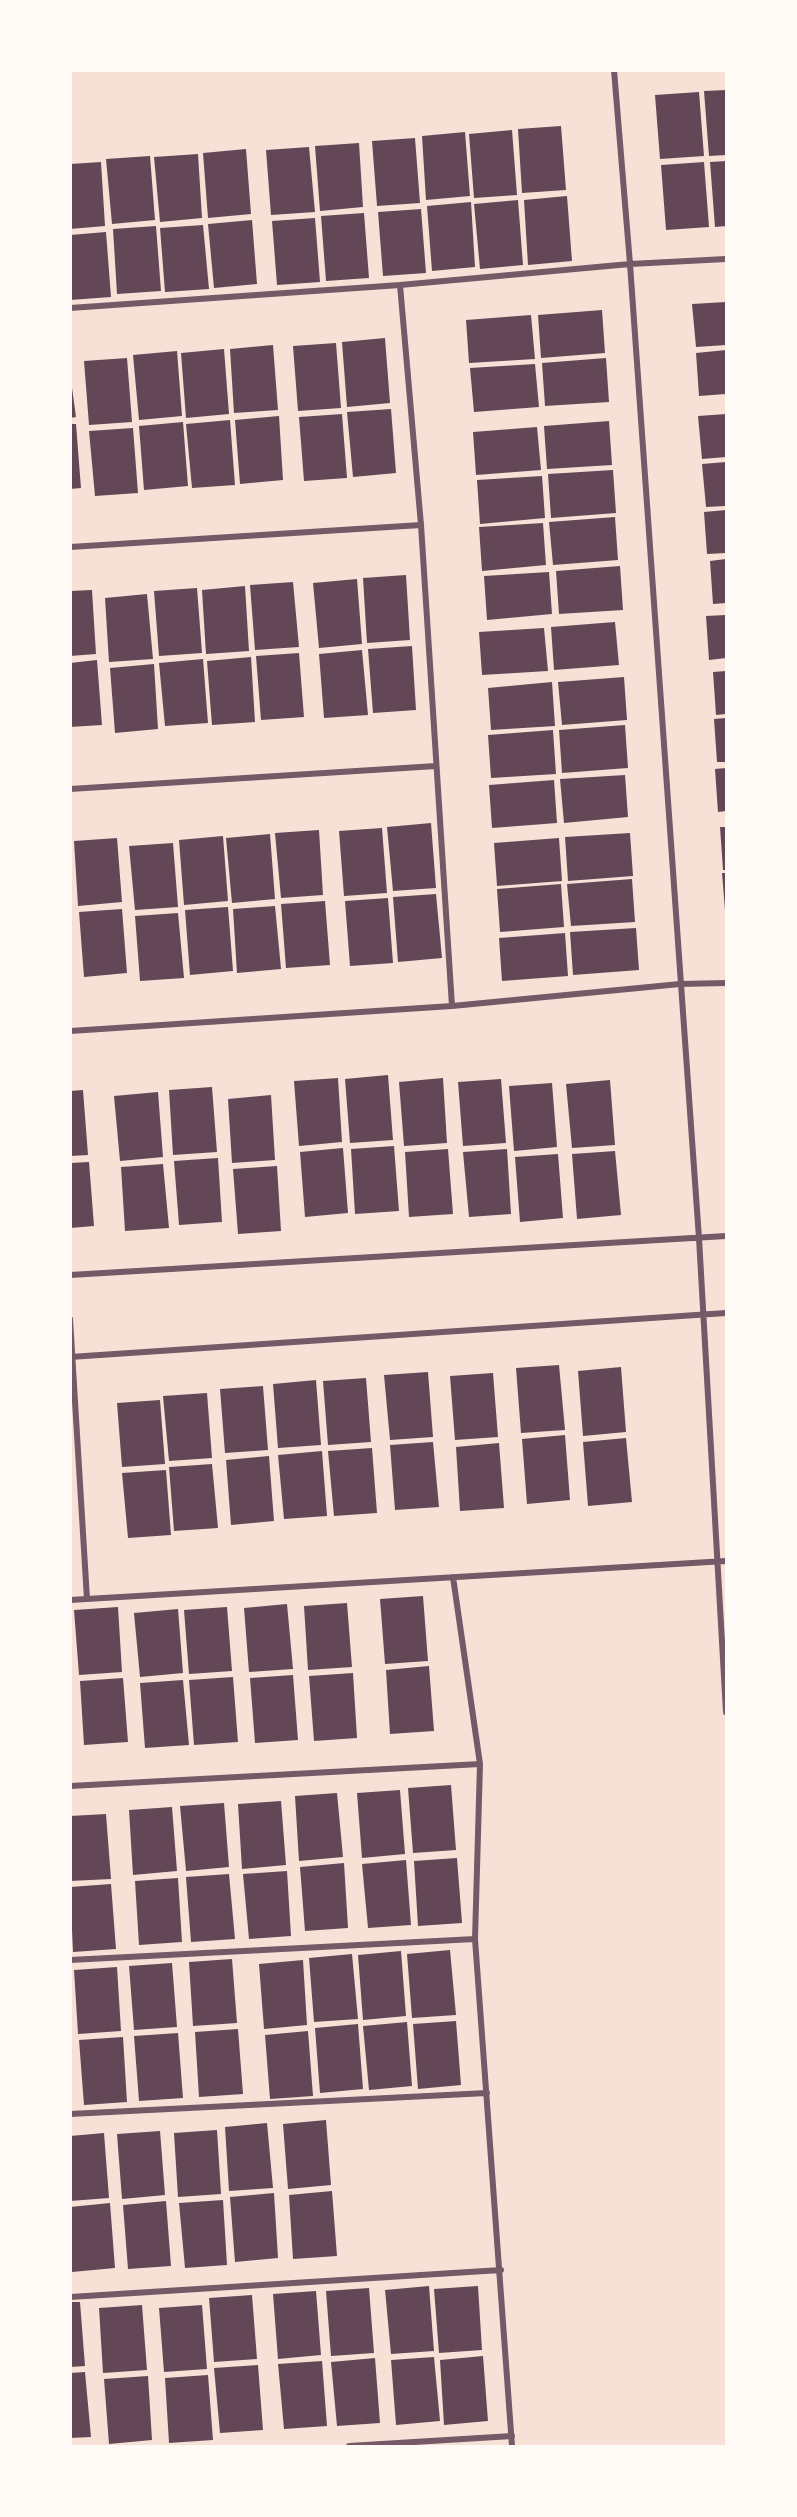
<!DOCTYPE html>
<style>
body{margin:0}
#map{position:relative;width:797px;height:2517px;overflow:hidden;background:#f7e1d7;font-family:Rubik,sans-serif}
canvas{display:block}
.frame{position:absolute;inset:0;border:72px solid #fffaf5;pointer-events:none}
</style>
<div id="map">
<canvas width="797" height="2517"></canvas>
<div class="frame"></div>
</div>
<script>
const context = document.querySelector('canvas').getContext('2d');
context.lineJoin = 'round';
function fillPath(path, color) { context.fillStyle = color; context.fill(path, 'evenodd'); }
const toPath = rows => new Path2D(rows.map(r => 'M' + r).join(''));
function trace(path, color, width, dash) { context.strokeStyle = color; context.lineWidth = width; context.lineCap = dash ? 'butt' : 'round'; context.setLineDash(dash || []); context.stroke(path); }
fillPath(toPath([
 [726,90,726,155,709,156,704,91],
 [699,92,704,156,660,159,655,95],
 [561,126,566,190,522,193,518,129],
 [512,130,517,195,474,198,469,134],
 [465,132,470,196,426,200,422,136],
 [415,138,420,203,377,206,372,141],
 [359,143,363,207,320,211,315,146],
 [309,147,315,212,271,215,266,150],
 [246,149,251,214,208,218,203,153],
 [198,154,202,218,160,222,154,157],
 [150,156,155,220,112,224,106,159],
 [726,161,726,226,715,227,710,162],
 [101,162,105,226,70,229,70,164],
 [704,162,709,227,666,230,661,165],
 [567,196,572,261,528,265,524,200],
 [518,200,523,265,480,269,474,204],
 [471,202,475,267,432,271,427,206],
 [421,209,426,273,383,276,378,212],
 [364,213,369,278,326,281,321,216],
 [315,218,320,282,277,285,272,221],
 [252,220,257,284,214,288,208,224],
 [203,225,209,289,165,292,160,228],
 [156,226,161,291,117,294,113,229],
 [106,232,111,297,70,300,70,235],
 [726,302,726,345,696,347,692,304],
 [602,310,605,353,541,358,538,315],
 [531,315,535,359,469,363,466,320],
 [385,338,390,403,347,407,342,342],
 [336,343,341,408,298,411,293,346],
 [273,345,278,410,234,413,230,349],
 [224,349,229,414,186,418,181,353],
 [726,350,726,394,699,396,696,353],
 [177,351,182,416,139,420,133,355],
 [127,358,132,422,89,425,84,361],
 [606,358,609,402,545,406,542,363],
 [535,364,539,407,474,412,470,368],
 [70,373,76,417,70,418],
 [391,409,396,473,353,477,347,412],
 [342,414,347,478,304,481,299,417],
 [726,414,726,457,702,459,698,416],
 [279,416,283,480,240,484,235,420],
 [230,420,235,485,192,488,186,424],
 [609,421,612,465,547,469,544,426],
 [183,422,188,486,144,490,139,426],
 [70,424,76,424,81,488,70,489],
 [537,427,541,470,476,475,473,432],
 [133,428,138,493,95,496,89,431],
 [726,462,726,506,706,507,702,464],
 [613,470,616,513,551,518,548,474],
 [542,476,545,518,480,524,477,480],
 [726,510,726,553,707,554,704,512],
 [615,517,618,560,553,565,549,522],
 [543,523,546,565,482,571,479,527],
 [726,559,726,603,713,604,710,561],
 [620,566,623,610,559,614,556,571],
 [549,572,552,614,487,620,484,576],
 [406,575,410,640,367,643,363,578],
 [357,579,362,644,319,648,313,583],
 [293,582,299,647,255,650,250,585],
 [245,586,249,651,206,654,202,590],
 [197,588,202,653,159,656,154,591],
 [92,590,96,654,70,656,70,591],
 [147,594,153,659,109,662,105,598],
 [726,615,726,658,709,660,706,616],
 [615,622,619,665,554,670,551,627],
 [544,628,548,671,482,675,479,632],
 [412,646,416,710,373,713,368,649],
 [362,650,368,715,324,718,319,654],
 [299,653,304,717,261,720,256,656],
 [251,657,255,722,212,725,207,661],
 [203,659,208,723,165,726,159,663],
 [97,660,102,725,70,727,70,663],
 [154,664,158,729,115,733,110,668],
 [726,671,726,714,716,715,713,672],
 [624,677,627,720,562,725,558,682],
 [552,682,555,726,491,730,488,688],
 [726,718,726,762,717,762,714,719],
 [625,725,628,768,562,773,559,730],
 [553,730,556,774,491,778,488,735],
 [726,768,726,811,718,812,715,769],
 [625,775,628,817,564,823,560,779],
 [554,780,557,823,492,828,489,785],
 [431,823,436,888,393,891,387,827],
 [720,827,726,827,726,870,723,870],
 [382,828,387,893,344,896,339,831],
 [319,830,323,895,281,898,275,833],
 [630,833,633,876,568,881,565,837],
 [270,834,275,899,232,903,226,838],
 [223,836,228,901,184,905,179,840],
 [117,838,122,902,78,906,74,841],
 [559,838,562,881,497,886,494,843],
 [173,843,178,907,135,910,129,846],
 [722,873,726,873,726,910,725,910],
 [632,879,635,922,571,926,567,884],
 [561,884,564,927,500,932,497,889],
 [436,894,442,958,398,962,393,897],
 [388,898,393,963,350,966,345,901],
 [325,901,330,965,286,968,281,904],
 [275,906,281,969,237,973,233,909],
 [228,907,233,971,190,975,185,910],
 [122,909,127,973,84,977,79,912],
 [178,913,184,978,140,981,135,916],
 [636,928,639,970,573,975,570,932],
 [565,933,568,976,502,981,499,938],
 [388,1075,393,1140,350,1143,345,1079],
 [338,1078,342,1142,299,1146,294,1081],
 [443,1078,447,1143,404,1146,399,1082],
 [501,1079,506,1143,463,1146,458,1082],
 [610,1080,615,1145,572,1148,566,1084],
 [552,1083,557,1147,514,1151,509,1086],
 [212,1087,217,1152,173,1155,169,1090],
 [83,1090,88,1155,70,1156,70,1091],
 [158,1092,163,1157,120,1161,114,1096],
 [271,1095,275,1160,232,1163,228,1099],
 [394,1146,399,1211,355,1214,351,1149],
 [343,1148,348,1213,305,1217,300,1152],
 [448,1149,453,1214,409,1217,405,1152],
 [507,1149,511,1214,469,1217,463,1152],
 [615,1151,621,1215,577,1219,572,1154],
 [558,1154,563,1218,520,1222,515,1157],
 [218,1158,222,1222,179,1225,174,1161],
 [89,1162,94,1226,70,1228,70,1163],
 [163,1164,169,1228,125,1231,121,1167],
 [277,1166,281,1231,238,1234,233,1169],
 [559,1365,565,1430,521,1433,516,1368],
 [621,1367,626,1432,583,1436,578,1371],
 [428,1372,433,1437,390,1440,384,1375],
 [493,1373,498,1437,455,1440,450,1376],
 [366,1378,371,1442,328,1445,323,1381],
 [316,1380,321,1445,278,1448,273,1384],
 [263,1386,268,1450,225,1453,220,1389],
 [207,1393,212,1458,169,1461,163,1396],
 [160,1400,165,1464,122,1467,117,1403],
 [565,1435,570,1500,527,1504,522,1439],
 [626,1438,632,1502,588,1506,583,1442],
 [433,1442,439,1507,395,1510,390,1445],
 [499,1443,504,1508,460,1511,456,1447],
 [372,1448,377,1513,334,1516,328,1451],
 [322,1451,327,1516,284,1519,278,1455],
 [269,1456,274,1521,231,1525,226,1460],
 [212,1464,218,1528,174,1531,169,1467],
 [166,1470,171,1535,128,1538,122,1473],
 [423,1596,428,1661,385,1664,380,1599],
 [347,1603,352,1667,308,1670,304,1606],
 [287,1604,293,1669,249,1672,244,1608],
 [118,1607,122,1672,79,1675,74,1610],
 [227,1607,232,1671,189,1674,184,1610],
 [178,1609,183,1673,140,1677,134,1613],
 [429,1666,434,1731,390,1734,386,1670],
 [353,1673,357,1738,314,1741,309,1676],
 [293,1675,298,1740,255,1743,250,1678],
 [233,1677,238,1742,194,1745,189,1680],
 [123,1678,128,1742,84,1745,80,1681],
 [183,1680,189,1745,145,1748,140,1683],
 [451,1785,456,1850,413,1853,408,1788],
 [400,1790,405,1854,362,1858,357,1793],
 [337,1793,343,1857,299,1861,295,1796],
 [281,1801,286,1865,242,1869,238,1804],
 [224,1803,229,1867,186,1871,180,1806],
 [172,1807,177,1871,133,1875,129,1810],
 [106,1814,111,1879,70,1881,70,1816],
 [457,1858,462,1923,418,1926,414,1861],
 [406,1860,411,1925,368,1928,362,1864],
 [344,1863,348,1928,305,1931,300,1867],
 [287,1871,291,1936,249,1939,243,1874],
 [229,1874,235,1939,191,1942,186,1877],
 [178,1878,182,1942,139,1945,135,1881],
 [111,1884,116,1949,73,1952,70,1887],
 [450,1950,456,2015,412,2018,407,1954],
 [401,1951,406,2016,363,2020,358,1955],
 [352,1954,358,2019,314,2022,309,1958],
 [232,1959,237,2023,193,2026,189,1962],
 [303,1960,307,2025,264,2029,259,1964],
 [172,1963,177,2027,134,2030,129,1966],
 [117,1967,121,2031,78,2034,74,1970],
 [456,2021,461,2085,418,2089,413,2024],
 [407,2022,412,2086,369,2090,363,2026],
 [358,2024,363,2089,320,2093,315,2028],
 [238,2029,243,2094,199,2097,195,2032],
 [308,2031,313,2096,270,2099,265,2035],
 [178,2033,183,2098,139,2101,134,2036],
 [123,2037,127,2102,84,2105,79,2040],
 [326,2120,331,2185,288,2189,283,2124],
 [267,2123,273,2188,229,2191,225,2127],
 [217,2130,221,2194,178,2197,174,2133],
 [160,2131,165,2195,122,2199,117,2134],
 [104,2133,109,2198,70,2201,70,2136],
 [332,2191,337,2256,293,2259,289,2195],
 [274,2193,278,2258,235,2262,230,2197],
 [223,2200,227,2265,185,2268,179,2203],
 [166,2201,171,2266,128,2269,123,2205],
 [110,2203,115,2268,72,2272,70,2207],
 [429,2286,434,2351,391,2354,385,2290],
 [478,2286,482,2350,439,2353,434,2289],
 [369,2288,374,2353,331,2356,326,2291],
 [316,2291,321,2355,278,2359,273,2294],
 [252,2295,257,2359,214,2362,209,2298],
 [70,2302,80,2302,85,2366,70,2367],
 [142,2305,147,2370,103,2373,99,2308],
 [202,2305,207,2369,164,2372,159,2308],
 [483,2356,488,2421,444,2425,440,2360],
 [434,2357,440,2421,396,2425,391,2360],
 [375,2358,380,2423,337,2426,331,2362],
 [322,2361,327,2426,284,2429,278,2364],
 [258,2365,263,2430,220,2433,214,2368],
 [85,2372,91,2437,70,2438,70,2373],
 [208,2375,213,2440,169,2443,165,2378],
 [148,2376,152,2440,109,2444,104,2379]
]), '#644757');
trace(toPath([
 [614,70,630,264,699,1238,726,1712],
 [400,285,421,525,452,1006],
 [70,308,400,285,630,264,726,259],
 [70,547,421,525],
 [70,789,436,766],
 [70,1031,452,1006,680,984,726,983],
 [70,1275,726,1236],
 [70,1319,87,1599],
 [70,1357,726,1313],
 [453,1577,480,1764,475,1939,512,2446],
 [70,1600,726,1561],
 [70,1786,480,1764],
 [70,1960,475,1939],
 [70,2114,487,2093],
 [70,2297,501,2270],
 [349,2446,512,2436]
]), '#755966', 6);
</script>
